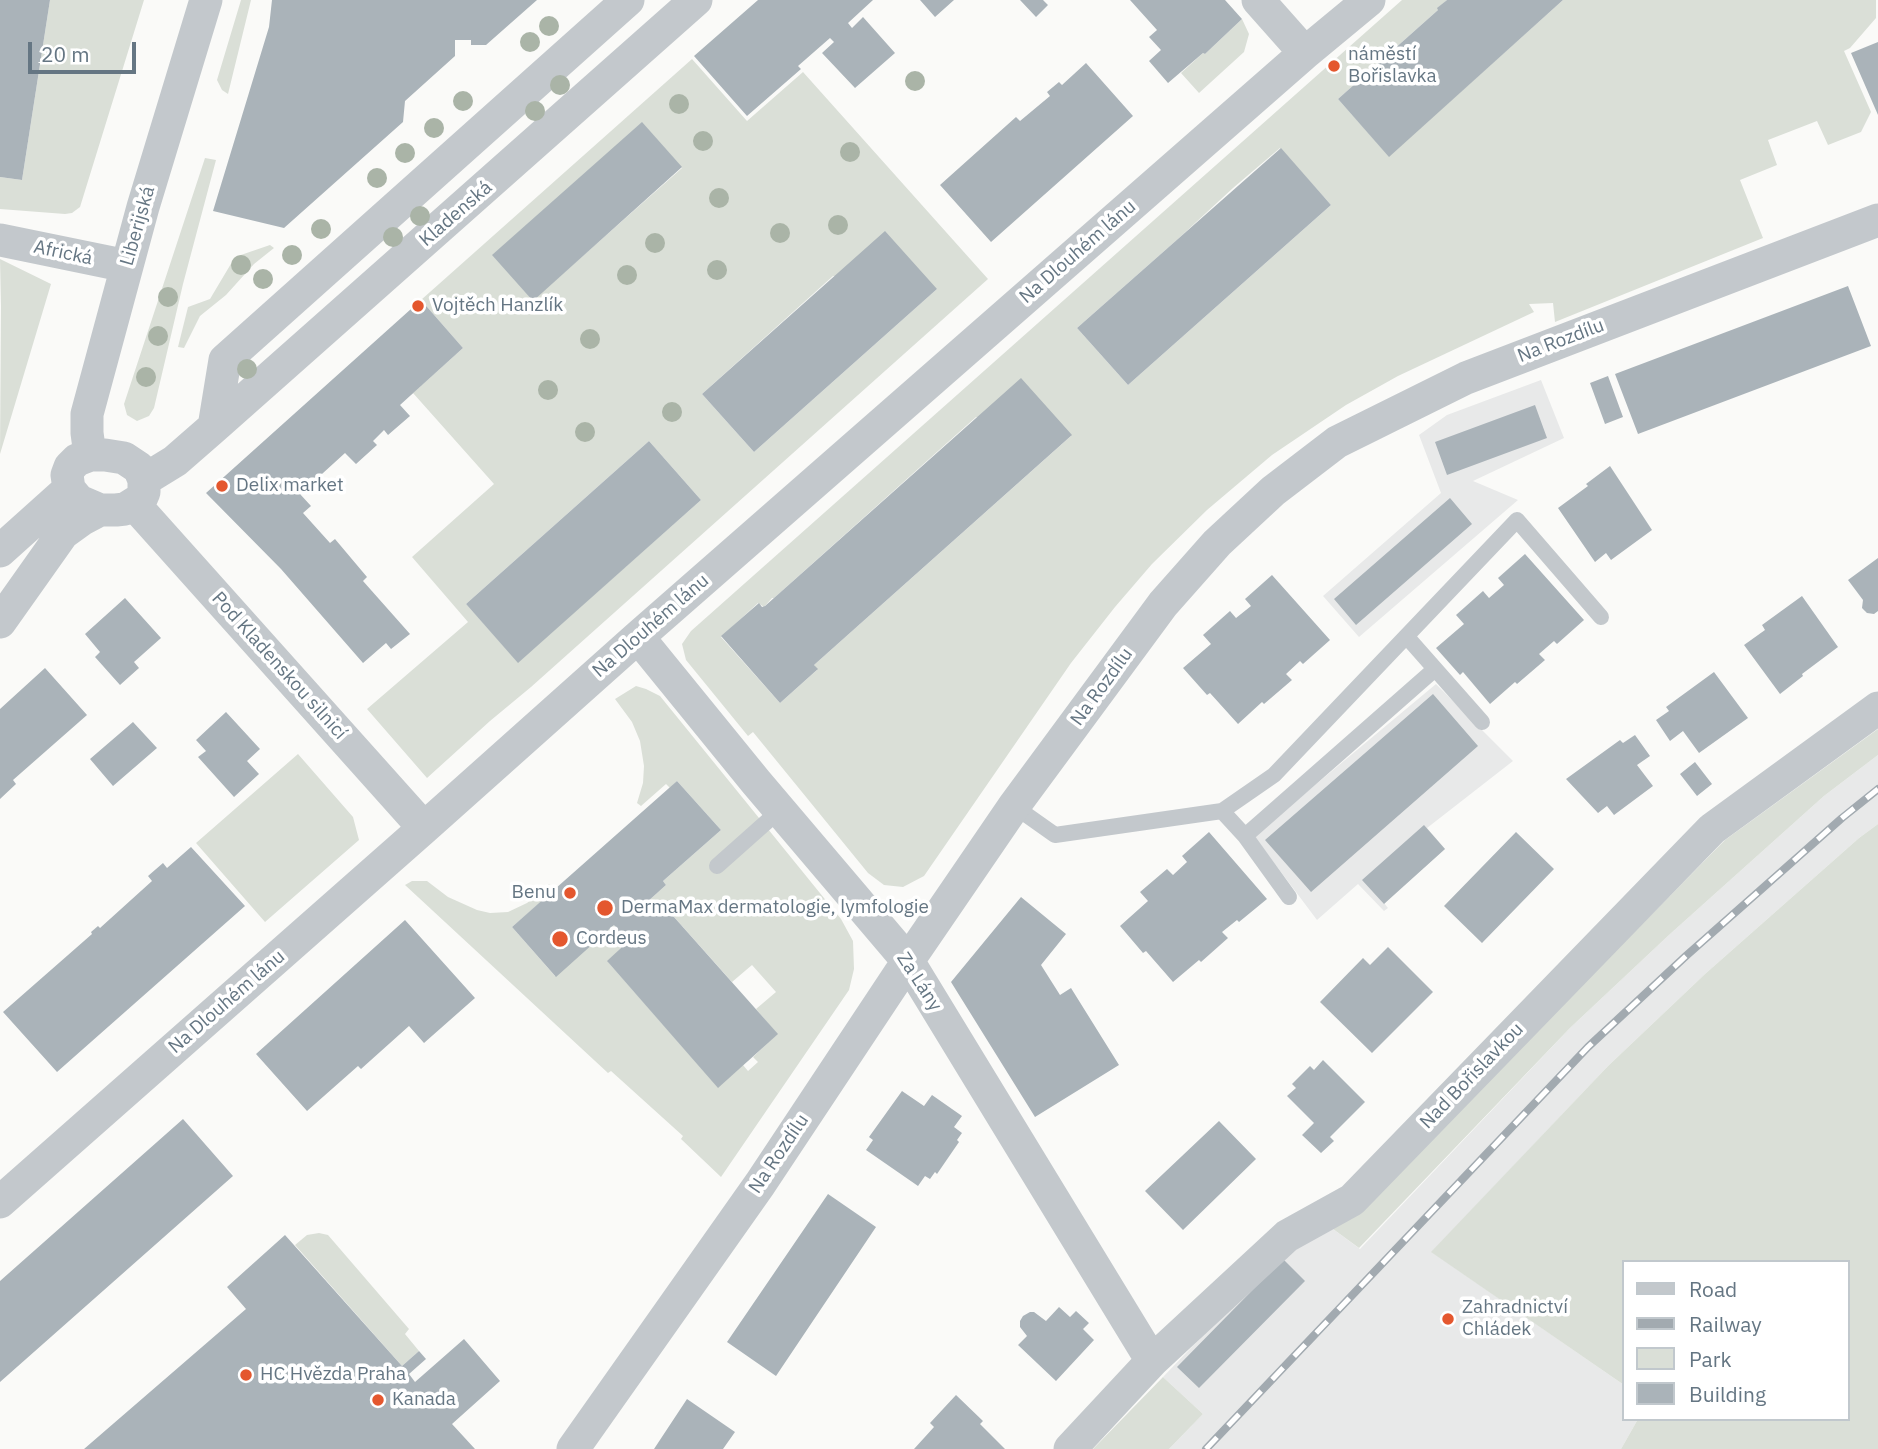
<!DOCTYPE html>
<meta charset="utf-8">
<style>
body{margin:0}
#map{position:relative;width:1878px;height:1449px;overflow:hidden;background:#fafaf8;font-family:"IBM Plex Sans",sans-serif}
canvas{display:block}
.legend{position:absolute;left:1622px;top:1260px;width:228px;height:161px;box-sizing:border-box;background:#fff;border:2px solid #c1c8cd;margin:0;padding:9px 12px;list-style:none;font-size:21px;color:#657683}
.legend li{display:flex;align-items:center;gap:14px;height:35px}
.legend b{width:35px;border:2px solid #c1c8cd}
.scale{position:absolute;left:28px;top:42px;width:108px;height:32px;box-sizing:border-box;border:4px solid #657683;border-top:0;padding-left:9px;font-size:21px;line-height:24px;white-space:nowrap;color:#657683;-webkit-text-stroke:5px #fff;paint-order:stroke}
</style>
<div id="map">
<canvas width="1878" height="1449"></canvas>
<ul class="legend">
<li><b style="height:9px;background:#c3c8cc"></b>Road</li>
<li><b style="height:9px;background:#a2aab0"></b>Railway</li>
<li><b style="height:19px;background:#dadfd7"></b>Park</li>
<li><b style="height:19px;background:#aab3b9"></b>Building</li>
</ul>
<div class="scale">20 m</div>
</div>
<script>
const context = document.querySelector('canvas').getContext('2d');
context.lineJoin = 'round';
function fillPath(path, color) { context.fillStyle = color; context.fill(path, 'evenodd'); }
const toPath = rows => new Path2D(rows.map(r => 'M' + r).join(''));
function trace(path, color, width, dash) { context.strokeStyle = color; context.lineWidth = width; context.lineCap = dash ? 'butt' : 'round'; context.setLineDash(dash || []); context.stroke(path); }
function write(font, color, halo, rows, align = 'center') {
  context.font = font + ' "IBM Plex Sans",sans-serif'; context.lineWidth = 7; context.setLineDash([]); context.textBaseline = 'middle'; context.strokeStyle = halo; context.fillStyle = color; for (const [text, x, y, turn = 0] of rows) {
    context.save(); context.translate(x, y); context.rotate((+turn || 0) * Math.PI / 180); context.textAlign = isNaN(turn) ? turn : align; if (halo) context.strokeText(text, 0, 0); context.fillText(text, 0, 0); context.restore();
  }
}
fillPath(toPath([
 [1541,380,1564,438,1473,481,1518,500,1359,637,1323,596,1441,493,1419,435,1447,415],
 [1436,684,1513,761,1427,828,1445,849,1384,903,1388,908,1384,911,1358,884,1317,920,1254,836],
 [1878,755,1878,824,1859,838,1705,974,1608,1066,1432,1252,1624,1385,1624,1419,1638,1419,1621,1449,1169,1449,1203,1414,1163,1377,1281,1254,1333,1229,1360,1249,1570,1028,1669,935,1824,796]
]), '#e8e9e9');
fillPath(toPath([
 [50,0,144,0,80,207,72,213,65,214,0,209,0,177,22,180],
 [241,0,251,0,228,94,222,90,217,80],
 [1402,0,1447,0,1438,8,1438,10,1338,99,1389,156,1563,0,1876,0,1876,18,1850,48,1844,51,1871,112,1861,132,1828,145,1817,121,1768,140,1777,165,1740,180,1763,238,1555,322,1553,303,1529,304,1534,312,1398,376,1346,405,1272,455,1207,510,1152,564,1115,607,1071,663,924,876,903,887,884,885,868,873,753,732,748,736,686,660,682,644,691,631],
 [1280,148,1331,205,1128,385,1077,328,1179,238,1233,188],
 [976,417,1071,436,814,665,817,670,780,703,721,637,758,603,764,607,772,598,774,598],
 [1242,19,1249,34,1244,52,1199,93,1181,73,1203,53,1205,54],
 [692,59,747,121,803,72,988,279,531,687,490,721,427,778,367,709,468,622,412,557,494,484,413,393,463,348,421,300],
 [642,123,682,168,533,300,493,255],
 [833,276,937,289,754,452,702,394],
 [649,441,701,500,518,662,466,604],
 [205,158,216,160,183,284,154,408,149,416,137,421,127,415,124,404],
 [270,245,274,248,254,264,226,295,200,316,184,348,178,347,188,307,210,299,235,257],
 [0,259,51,284,0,454,1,306],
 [636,686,646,689,660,696,841,919,853,941,854,969,849,990,721,1177,681,1139,683,1136,611,1071,608,1073,405,885,412,881,427,881,448,897,477,910,490,913,508,912,527,903,549,884,555,890,512,927,555,976,614,925,617,929,621,948,608,962,718,1087,743,1065,748,1071,758,1062,753,1057,777,1034,756,1009,776,992,752,965,732,982,667,909,662,912,649,905,643,916,636,912,666,885,663,881,721,830,677,781,670,788,666,784,641,806,637,803,643,783,644,766,640,741,632,722,615,699],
 [1878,729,1878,755,1824,796,1669,935,1570,1028,1359,1248,1333,1229,1367,1203,1725,840],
 [298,754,353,817,359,840,265,922,196,843],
 [1878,824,1878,1449,1621,1449,1638,1419,1848,1419,1848,1262,1624,1262,1624,1385,1431,1252,1608,1066,1705,974,1859,838],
 [319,1233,328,1235,409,1329,405,1334,419,1351,402,1366,295,1245,307,1235],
 [1163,1377,1203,1414,1169,1449,1093,1449]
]), '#dadfd7');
fillPath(toPath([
 [0,0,50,0,22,180,0,177],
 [272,0,537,0,486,45,471,45,471,40,455,40,455,56,405,101,403,122,284,228,213,211,269,27],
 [758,0,873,0,848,23,852,28,863,17,895,53,855,88,822,53,834,42,830,38,798,66,801,69,747,116,694,56],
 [920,0,954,0,935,17],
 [1020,0,1043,0,1048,5,1036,17],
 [1130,0,1225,0,1242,19,1205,54,1203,53,1168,83,1149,61,1161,50,1149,37,1157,30],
 [1447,0,1563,0,1389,157,1338,99,1438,10,1437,8],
 [1878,42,1878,115,1851,53],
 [1086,63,1133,116,991,242,940,185,1016,117,1020,121,1050,96,1047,92,1059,82,1062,85],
 [642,122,682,167,533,301,492,255],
 [1281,148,1331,205,1128,385,1077,328],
 [885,231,937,289,754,452,702,394],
 [1848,286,1871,346,1638,434,1615,374],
 [421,300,463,348,400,405,410,416,388,435,384,430,373,441,377,445,356,464,345,453,300,494,311,506,303,513,330,543,335,539,367,577,363,581,410,634,391,649,386,643,363,663,281,569,206,493],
 [1608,376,1623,417,1605,424,1590,383],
 [1021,378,1072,435,814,665,818,669,780,703,721,636,759,603,762,607,765,606],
 [1535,405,1547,438,1447,475,1435,442],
 [649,441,701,500,518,663,466,604],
 [1610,466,1652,530,1611,560,1606,553,1595,562,1558,508,1588,486,1586,484],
 [1450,498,1472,524,1356,625,1334,599],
 [1525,554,1584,620,1557,644,1554,641,1539,654,1545,660,1517,684,1515,682,1490,704,1463,672,1460,675,1436,648,1464,624,1456,615,1483,591,1489,598,1504,585,1498,578],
 [1878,558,1878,611,1874,614,1867,613,1862,608,1863,600,1848,580],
 [1272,575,1330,640,1303,664,1300,661,1286,674,1292,680,1264,704,1262,702,1238,724,1210,693,1207,695,1183,668,1211,644,1203,635,1230,611,1236,618,1251,606,1245,599],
 [1802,596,1838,647,1802,674,1803,676,1780,694,1744,645,1765,630,1762,625],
 [125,598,161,638,134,662,139,668,120,685,95,657,100,652,85,634],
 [45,668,87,715,13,780,16,784,0,799,0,709],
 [1714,672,1748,718,1699,753,1683,731,1670,741,1656,720,1669,711,1666,707],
 [1433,694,1478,746,1311,892,1265,840],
 [226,712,260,749,247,761,259,774,234,797,198,757,206,751,196,740],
 [133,722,157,748,113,786,90,759],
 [1635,735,1650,756,1637,765,1653,786,1614,815,1607,806,1598,813,1566,779,1620,740,1623,743],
 [1695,762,1712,784,1697,796,1680,774],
 [677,781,721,830,663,881,666,885,636,912,643,916,650,905,662,912,666,908,778,1034,718,1088,607,961,621,948,617,929,614,925,556,977,512,927],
 [1424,825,1445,849,1384,904,1362,880],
 [1209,832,1267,899,1239,922,1237,920,1222,932,1228,938,1201,962,1199,960,1173,982,1146,951,1143,953,1120,926,1148,901,1140,892,1167,869,1173,875,1187,862,1182,856],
 [1516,832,1554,869,1482,943,1444,906],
 [191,847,245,906,57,1072,3,1012,92,934,91,932,98,926,100,928,152,881,148,876,163,863,167,868],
 [1021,897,1066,934,1041,965,1060,995,1071,988,1119,1065,1035,1117,951,982],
 [405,920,475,998,424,1043,409,1026,361,1069,358,1066,307,1111,256,1054],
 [1388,947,1433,992,1372,1053,1320,1002,1363,958,1370,965],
 [1323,1060,1365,1102,1330,1137,1334,1141,1321,1153,1302,1135,1314,1123,1287,1096,1296,1088,1292,1084,1310,1066,1314,1070],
 [902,1091,924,1106,932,1095,962,1116,954,1127,962,1133,957,1140,959,1142,937,1174,935,1172,930,1179,925,1176,918,1186,866,1150,873,1140,869,1137],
 [183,1119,233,1176,0,1382,0,1281],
 [1219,1121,1256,1159,1183,1230,1145,1191],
 [828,1194,876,1227,776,1376,727,1342],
 [285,1235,402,1366,419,1351,426,1359,409,1374,415,1382,464,1339,500,1381,452,1424,475,1449,84,1449,246,1309,227,1287],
 [1283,1259,1305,1281,1199,1388,1177,1367],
 [1059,1307,1070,1317,1076,1311,1089,1323,1083,1329,1094,1340,1056,1381,1018,1345,1027,1336,1020,1327,1020,1321,1023,1316,1030,1312,1034,1312,1046,1321],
 [956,1395,983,1421,980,1424,1005,1449,914,1449,934,1427,930,1423],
 [687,1399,735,1432,723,1449,654,1449]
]), '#aab3b9');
trace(toPath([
 [1407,637,1482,722],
 [1014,806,1055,835,1222,811,1274,775,1517,520,1601,617],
 [1222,811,1245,836,1289,897],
 [1245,836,1435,669],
 [717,866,780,810]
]), '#c3c8cc', 16);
trace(toPath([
 [1258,0,1305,53],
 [0,240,127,266],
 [214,427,225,360,628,0],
 [90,455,87,433,87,414,143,207,206,0],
 [90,455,105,455,124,458,139,468,144,480,144,492,141,499,125,509,116,510,100,510,79,501,69,489,67,475,70,467,77,460,90,455],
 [144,480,175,461,214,427,696,0],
 [134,504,424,828],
 [0,551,69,489],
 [0,622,63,533,81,520,100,510],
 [638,637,756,782,908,961,1152,1361],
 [0,1202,424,828,638,637,1305,53,1369,0],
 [573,1449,760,1184,908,961,1014,806,1163,604,1217,543,1273,491,1337,442,1466,378,1878,220],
 [1070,1449,1152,1361,1287,1236,1352,1200,1712,829,1878,708]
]), '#c3c8cc', 33);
const rail = toPath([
 [1206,1449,1588,1047,1687,955,1842,818,1878,789]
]);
trace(rail, '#a2aab0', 8);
trace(rail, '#fff', 5, [16]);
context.fillStyle = '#aab4a7';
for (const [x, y] of [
 [549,26],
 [530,42],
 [915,81],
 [560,85],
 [463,101],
 [679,104],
 [535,111],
 [434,128],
 [703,141],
 [850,152],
 [405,153],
 [377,178],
 [719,198],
 [420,216],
 [838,225],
 [321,229],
 [780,233],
 [393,237],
 [655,243],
 [292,255],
 [241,265],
 [717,270],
 [627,275],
 [263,279],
 [168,297],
 [158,336],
 [590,339],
 [247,369],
 [146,377],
 [548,390],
 [672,412],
 [585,432]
]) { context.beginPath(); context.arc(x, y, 10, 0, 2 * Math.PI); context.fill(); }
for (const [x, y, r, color] of [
 [1334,66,7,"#e4572e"],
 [418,306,7,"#e4572e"],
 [222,486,7,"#e4572e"],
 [570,893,7,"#e4572e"],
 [605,908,9,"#e4572e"],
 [560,939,9,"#e4572e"],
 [1448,1319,7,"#e4572e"],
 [246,1375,7,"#e4572e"],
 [378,1400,7,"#e4572e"]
]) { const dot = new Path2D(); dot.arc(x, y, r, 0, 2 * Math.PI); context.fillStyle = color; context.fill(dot); trace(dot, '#fff', 2.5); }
write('19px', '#657683', '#fff', [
 ["náměstí",1348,55],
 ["Bořislavka",1348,77],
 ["Vojtěch Hanzlík",432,306],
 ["Delix market",236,486],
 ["Benu",556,893,"right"],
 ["DermaMax dermatologie, lymfologie",621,908],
 ["Cordeus",576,939],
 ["Zahradnictví",1462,1308],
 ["Chládek",1462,1330],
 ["HC Hvězda Praha",260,1375],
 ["Kanada",392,1400]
], 'left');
write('19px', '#657683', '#fff', [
 ["Kladenská",456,214,-41],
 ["Liberijská",138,226,-74],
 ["Na Dlouhém lánu",1078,252,-41],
 ["Africká",63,253,12],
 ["Na Rozdílu",1561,341,-21],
 ["Na Dlouhém lánu",651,626,-41],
 ["Pod Kladenskou silnicí",279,666,48],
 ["Na Rozdílu",1102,687,-54],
 ["Za Lány",919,982,57],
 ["Na Dlouhém lánu",227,1002,-41],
 ["Nad Bořislavkou",1472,1076,-46],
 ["Na Rozdílu",779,1154,-56]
]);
</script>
